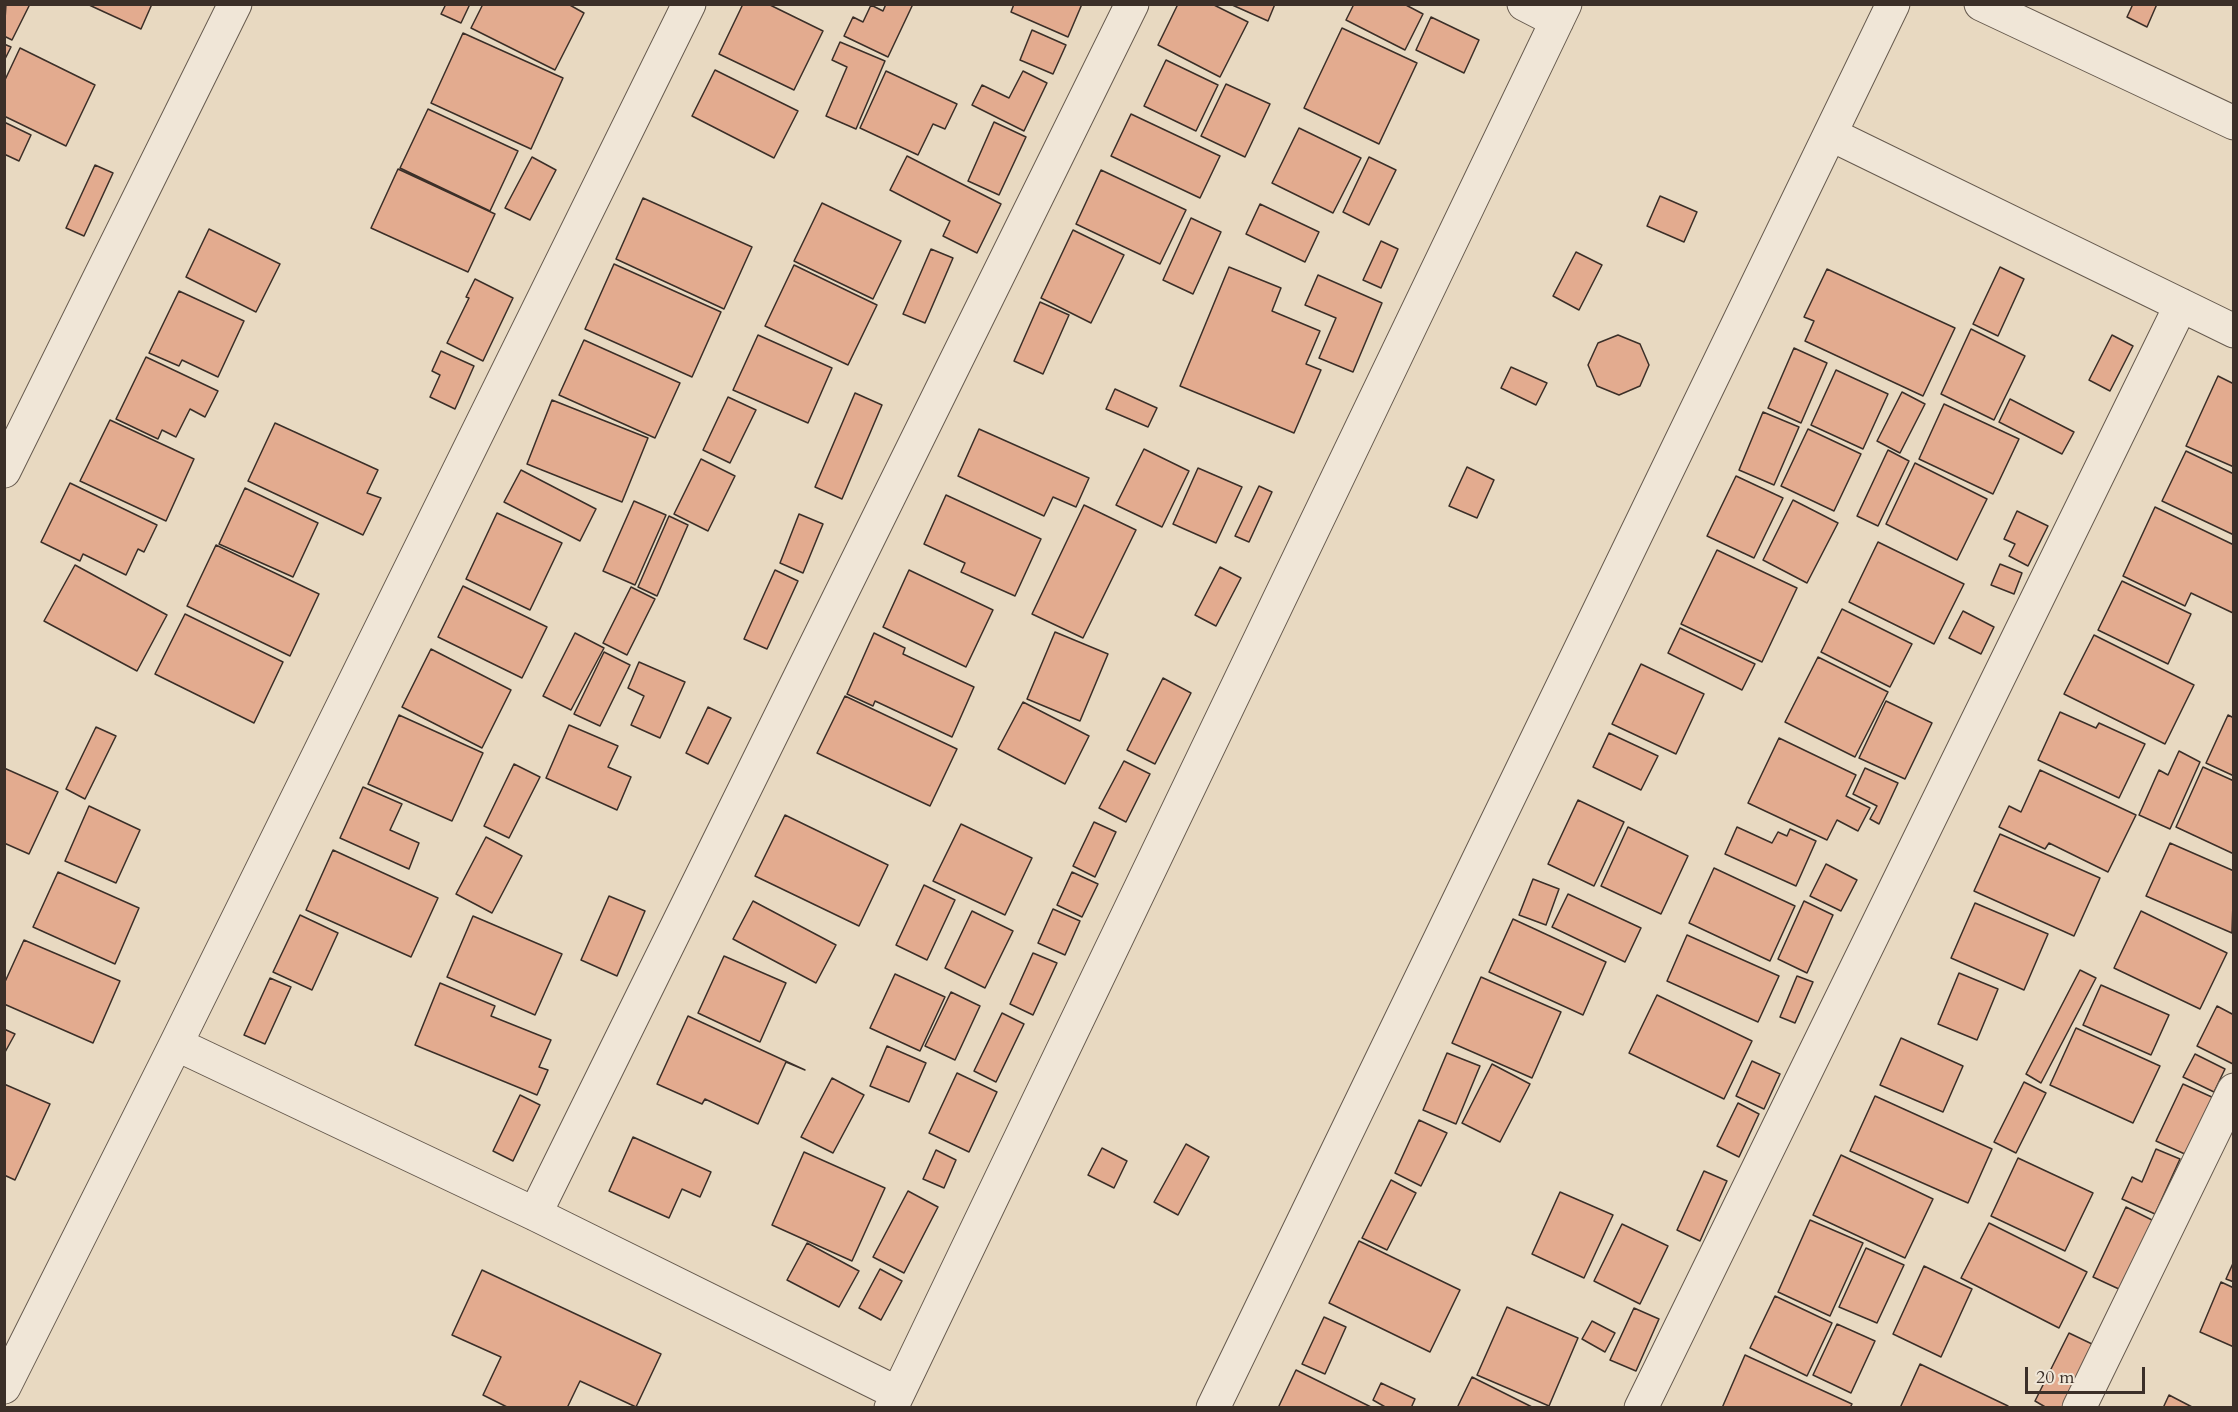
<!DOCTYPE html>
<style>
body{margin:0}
#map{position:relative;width:2238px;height:1412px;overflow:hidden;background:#e8d9c1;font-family:Cardo,serif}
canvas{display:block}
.frame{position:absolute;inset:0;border:6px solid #3b2f28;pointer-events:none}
.scale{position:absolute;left:2025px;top:1367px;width:120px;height:27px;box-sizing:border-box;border:3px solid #3b2f28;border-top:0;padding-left:8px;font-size:18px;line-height:21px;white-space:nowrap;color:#3b2f28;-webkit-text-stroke:4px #f0e6d7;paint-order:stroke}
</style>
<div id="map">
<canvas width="2238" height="1412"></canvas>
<div class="frame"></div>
<div class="scale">20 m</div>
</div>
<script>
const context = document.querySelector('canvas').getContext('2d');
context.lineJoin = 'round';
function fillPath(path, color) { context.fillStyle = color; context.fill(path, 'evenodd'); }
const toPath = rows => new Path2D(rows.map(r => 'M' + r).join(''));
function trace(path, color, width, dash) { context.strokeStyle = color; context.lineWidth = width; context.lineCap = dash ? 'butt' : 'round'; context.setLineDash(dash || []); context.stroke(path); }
const building = toPath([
 [6,4,30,4,12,40,4,36,6,4],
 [87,4,152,4,141,29,87,4],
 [446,4,470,4,461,23,441,14,446,4],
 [483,4,568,4,584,13,555,70,471,28,483,4],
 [743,4,768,4,823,31,794,90,719,54,743,4],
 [886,4,913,4,888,57,844,36,853,17,863,22,871,5,883,11,886,4],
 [1014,4,1082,4,1068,37,1011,12,1014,4],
 [1178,4,1212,4,1248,22,1220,77,1158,45,1178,4],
 [1230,4,1275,4,1268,21,1230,4],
 [1354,4,1404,4,1423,14,1405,50,1346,20,1354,4],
 [2133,4,2157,4,2147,27,2127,17,2133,4],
 [1431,17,1479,40,1464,73,1416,50,1431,17],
 [1342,28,1417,63,1379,144,1304,108,1342,28],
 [1032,30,1066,45,1053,74,1020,60,1032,30],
 [463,33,563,78,531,149,431,103,463,33],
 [840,42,885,61,856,129,826,116,847,67,832,60,840,42],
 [4,44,11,47,4,61,4,44],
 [20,48,95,85,66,146,4,116,4,82,20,48],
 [1166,60,1218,85,1196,131,1144,106,1166,60],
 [715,70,798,111,774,158,692,116,715,70],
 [886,71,957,104,945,129,933,124,918,155,860,128,886,71],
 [1023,71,1047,83,1024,131,972,105,982,85,1009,98,1023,71],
 [1226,84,1270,104,1245,157,1201,136,1226,84],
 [428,109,518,151,490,211,400,168,428,109],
 [1131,114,1220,156,1200,198,1111,156,1131,114],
 [4,122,31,135,19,161,4,154,4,122],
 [994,122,1026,137,999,195,968,181,994,122],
 [1299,128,1361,158,1333,213,1272,183,1299,128],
 [907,156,1001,204,977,253,943,236,950,221,890,190,907,156],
 [532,157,556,170,530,220,505,208,532,157],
 [1369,157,1396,170,1369,225,1343,212,1369,157],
 [95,165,113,173,84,236,66,228,95,165],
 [398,169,495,214,468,272,371,228,398,169],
 [1101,170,1186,210,1160,264,1076,224,1101,170],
 [1660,196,1697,212,1684,242,1647,226,1660,196],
 [643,198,752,247,724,309,616,259,643,198],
 [822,203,901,241,873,299,794,261,822,203],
 [1260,204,1319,232,1305,262,1246,234,1260,204],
 [1191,218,1221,232,1193,294,1163,280,1191,218],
 [209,229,280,264,256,312,186,277,209,229],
 [1073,230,1124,255,1091,323,1041,298,1073,230],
 [1381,241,1398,249,1381,288,1363,280,1381,241],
 [931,249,953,258,925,323,903,314,931,249],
 [1576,252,1602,265,1579,310,1553,296,1576,252],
 [614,264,721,312,692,377,585,329,614,264],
 [794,265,877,305,848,365,765,326,794,265],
 [1229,267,1281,288,1272,311,1320,331,1306,364,1321,370,1294,433,1180,386,1229,267],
 [2000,267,2024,279,1998,336,1973,324,2000,267],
 [1827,269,1955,328,1923,396,1805,341,1814,321,1804,317,1827,269],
 [1318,275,1382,303,1353,372,1319,358,1336,318,1305,305,1318,275],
 [475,279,513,298,483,361,447,343,469,298,466,297,475,279],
 [179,291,244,321,218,377,182,360,179,366,149,353,179,291],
 [1040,302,1069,315,1043,374,1014,361,1040,302],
 [1971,329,2025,356,1994,420,1941,394,1971,329],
 [758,335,832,368,808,423,733,390,758,335],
 [1618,335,1640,344,1649,365,1640,386,1619,395,1597,386,1588,365,1598,343,1618,335],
 [2112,335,2133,346,2110,391,2089,380,2112,335],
 [584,340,680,383,655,438,559,395,584,340],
 [1794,348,1827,363,1801,423,1768,408,1794,348],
 [441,351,474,366,455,409,430,397,440,375,432,371,441,351],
 [146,357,218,391,205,417,190,409,176,437,162,430,158,439,116,419,146,357],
 [1511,367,1547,383,1536,405,1501,388,1511,367],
 [1836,370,1888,394,1863,449,1811,425,1836,370],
 [2218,376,2234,384,2234,467,2186,446,2218,376],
 [1115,389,1157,408,1148,427,1106,409,1115,389],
 [1902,392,1925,404,1900,453,1877,441,1902,392],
 [855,393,882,405,842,499,815,487,855,393],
 [728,397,756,410,730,463,703,450,728,397],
 [2010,399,2074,432,2062,454,1999,422,2010,399],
 [552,400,648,438,622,502,527,464,552,400],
 [1944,404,2019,439,1993,494,1919,459,1944,404],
 [1763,412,1799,427,1774,485,1739,470,1763,412],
 [110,420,194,459,166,521,80,481,110,420],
 [275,423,378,470,367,493,381,498,363,535,248,481,275,423],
 [979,429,1089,478,1076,507,1053,497,1044,516,958,476,979,429],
 [1808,429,1861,454,1834,511,1781,486,1808,429],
 [1144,449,1189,471,1162,527,1116,505,1144,449],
 [1888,450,1909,461,1878,526,1857,516,1888,450],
 [2186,451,2234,474,2234,535,2162,501,2186,451],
 [701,459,735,476,708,531,674,514,701,459],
 [1915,463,1987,499,1957,560,1886,524,1915,463],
 [1467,467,1494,480,1477,518,1449,506,1467,467],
 [1198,468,1242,487,1216,543,1173,524,1198,468],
 [521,470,596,509,580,541,504,502,521,470],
 [1736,476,1783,498,1754,558,1707,536,1736,476],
 [70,483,157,525,144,552,138,549,126,575,83,554,80,561,41,542,70,483],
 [1259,486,1272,492,1249,542,1235,536,1259,486],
 [245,488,318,523,293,577,219,544,245,488],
 [946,495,1041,539,1015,596,961,572,965,563,924,544,946,495],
 [1793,500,1838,523,1807,583,1763,560,1793,500],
 [634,501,666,515,635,585,603,571,634,501],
 [1084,505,1136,530,1083,638,1032,614,1084,505],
 [2155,507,2234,545,2233,613,2191,593,2185,606,2123,576,2155,507],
 [2017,511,2048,526,2028,566,2009,556,2015,544,2004,539,2017,511],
 [497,513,562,543,530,610,466,579,497,513],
 [799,514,823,524,803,573,780,563,799,514],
 [669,516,688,525,657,596,638,587,669,516],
 [1878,542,1964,584,1934,644,1849,602,1878,542],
 [216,545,319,594,290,656,187,606,216,545],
 [1717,550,1797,588,1762,662,1681,624,1717,550],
 [2000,564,2022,573,2014,594,1991,585,2000,564],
 [75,565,167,615,137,671,44,621,75,565],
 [1220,567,1241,578,1216,626,1195,615,1220,567],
 [775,570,798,581,767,649,744,639,775,570],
 [909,570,993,610,966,667,883,627,909,570],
 [2122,581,2191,614,2168,664,2098,630,2122,581],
 [463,586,547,627,522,678,438,637,463,586],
 [631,587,655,599,627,655,603,643,631,587],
 [1842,609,1912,644,1890,687,1821,652,1842,609],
 [1963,611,1994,627,1981,654,1949,638,1963,611],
 [185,614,283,662,254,723,155,674,185,614],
 [1680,628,1755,664,1742,690,1668,653,1680,628],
 [1055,632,1108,654,1080,721,1027,699,1055,632],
 [575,633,604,648,571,710,543,696,575,633],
 [874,633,905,648,903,654,974,687,952,737,875,701,873,706,847,694,874,633],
 [2094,635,2194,685,2165,744,2064,694,2094,635],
 [431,649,511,690,482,748,402,707,431,649],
 [604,652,630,665,600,726,574,714,604,652],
 [1818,657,1888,692,1855,757,1785,722,1818,657],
 [639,662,685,682,660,738,631,725,644,696,628,688,639,662],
 [1641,664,1704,694,1676,754,1612,724,1641,664],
 [1163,678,1191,693,1155,764,1127,750,1163,678],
 [845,696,957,749,930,806,817,753,845,696],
 [1886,701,1932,723,1905,779,1859,758,1886,701],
 [1023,702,1089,736,1065,784,998,749,1023,702],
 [708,707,731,718,708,764,686,753,708,707],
 [2060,712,2096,728,2099,723,2145,744,2119,798,2038,760,2060,712],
 [399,715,483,753,452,821,368,784,399,715],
 [2228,715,2234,718,2234,776,2206,763,2228,715],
 [569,725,618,746,608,767,631,777,617,810,546,778,569,725],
 [96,727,116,736,85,799,66,789,96,727],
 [1609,733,1658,756,1641,790,1593,767,1609,733],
 [1779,738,1856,775,1846,796,1870,808,1858,831,1837,820,1827,840,1748,803,1779,738],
 [2179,751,2200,762,2170,829,2139,815,2159,770,2168,775,2179,751],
 [1124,761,1150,774,1126,822,1099,808,1124,761],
 [514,764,540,777,509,838,484,826,514,764],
 [2203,767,2234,781,2234,854,2176,827,2203,767],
 [4,768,58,792,29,854,4,843,4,768],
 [1865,768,1898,783,1879,824,1870,819,1877,806,1853,794,1865,768],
 [2040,770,2136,815,2108,872,2049,843,2045,849,1999,827,2009,806,2021,812,2040,770],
 [363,787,402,804,390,830,419,843,409,869,340,838,363,787],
 [1578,800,1624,822,1594,886,1548,864,1578,800],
 [89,806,140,830,116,883,65,861,89,806],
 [785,815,888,865,859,926,755,876,785,815],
 [1094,822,1116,832,1095,877,1073,866,1094,822],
 [961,824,1032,858,1005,915,933,881,961,824],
 [1628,827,1688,856,1661,914,1601,886,1628,827],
 [1737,827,1772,843,1778,832,1787,836,1790,829,1816,841,1796,886,1725,854,1737,827],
 [2000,834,2100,878,2074,936,1974,891,2000,834],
 [486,837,522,856,492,913,456,894,486,837],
 [2170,843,2234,871,2232,933,2146,896,2170,843],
 [333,850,438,898,411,957,306,910,333,850],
 [1826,864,1857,880,1841,911,1810,896,1826,864],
 [1714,868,1795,906,1770,961,1689,923,1714,868],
 [58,872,139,908,115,964,33,927,58,872],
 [1072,872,1098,884,1082,917,1057,905,1072,872],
 [1533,879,1559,889,1546,925,1519,915,1533,879],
 [924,885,955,900,927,960,896,945,924,885],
 [1568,894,1641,928,1625,962,1552,927,1568,894],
 [609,896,645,911,617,976,581,960,609,896],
 [753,901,836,945,816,983,733,939,753,901],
 [1804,901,1833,915,1807,973,1778,959,1804,901],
 [1975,903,2048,934,2024,990,1951,958,1975,903],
 [1053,909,1080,921,1065,955,1038,943,1053,909],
 [972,911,1013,931,985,988,945,968,972,911],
 [2141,911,2227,953,2200,1009,2114,968,2141,911],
 [300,915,338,933,312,990,273,972,300,915],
 [473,916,562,954,535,1015,447,977,473,916],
 [1513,919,1606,962,1583,1015,1489,972,1513,919],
 [1687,935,1779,976,1758,1022,1667,981,1687,935],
 [24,940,120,981,93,1043,4,1004,4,984,24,940],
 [1033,953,1057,963,1033,1015,1010,1004,1033,953],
 [724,956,786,983,760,1042,698,1013,724,956],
 [2080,970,2096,978,2041,1083,2026,1074,2080,970],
 [1959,973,1998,989,1977,1040,1938,1024,1959,973],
 [895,974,945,997,920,1051,870,1028,895,974],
 [1797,976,1813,982,1795,1023,1780,1017,1797,976],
 [1481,977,1561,1012,1532,1078,1452,1043,1481,977],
 [270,978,291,987,265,1044,244,1035,270,978],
 [440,983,495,1006,491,1016,551,1040,539,1067,548,1070,537,1095,415,1045,440,983],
 [2101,985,2169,1015,2151,1055,2083,1025,2101,985],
 [951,992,980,1006,955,1060,925,1046,951,992],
 [1657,995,1752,1041,1724,1099,1629,1053,1657,995],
 [2217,1006,2234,1015,2233,1064,2197,1046,2217,1006],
 [1002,1013,1024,1024,996,1082,974,1071,1002,1013],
 [688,1016,805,1070,786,1062,758,1124,705,1099,702,1104,657,1084,688,1016],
 [2076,1028,2160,1066,2133,1123,2050,1085,2076,1028],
 [4,1029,15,1034,4,1054,4,1029],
 [1901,1038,1963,1066,1943,1112,1880,1085,1901,1038],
 [887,1046,926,1063,909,1102,870,1086,887,1046],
 [1447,1053,1480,1066,1456,1124,1423,1110,1447,1053],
 [2195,1054,2225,1069,2214,1092,2183,1077,2195,1054],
 [1752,1061,1780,1074,1764,1109,1736,1096,1752,1061],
 [1492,1064,1530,1084,1500,1142,1462,1123,1492,1064],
 [957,1073,997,1092,969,1152,929,1133,957,1073],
 [832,1078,864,1095,833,1153,801,1137,832,1078],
 [2024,1082,2046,1093,2016,1153,1994,1142,2024,1082],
 [4,1084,50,1104,15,1180,4,1175,4,1084],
 [2183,1084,2214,1098,2187,1155,2156,1141,2183,1084],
 [520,1095,540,1105,513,1161,493,1151,520,1095],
 [1875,1096,1992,1149,1968,1203,1850,1151,1875,1096],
 [1738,1103,1759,1114,1739,1157,1717,1146,1738,1103],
 [1419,1120,1447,1133,1421,1186,1395,1173,1419,1120],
 [633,1137,711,1172,700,1197,682,1189,669,1218,609,1191,633,1137],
 [1186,1144,1209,1157,1178,1215,1154,1202,1186,1144],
 [1102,1148,1127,1161,1114,1188,1088,1175,1102,1148],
 [2156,1149,2180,1159,2155,1214,2122,1199,2132,1177,2142,1182,2156,1149],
 [936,1150,956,1160,944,1188,923,1179,936,1150],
 [804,1152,885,1188,852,1261,772,1225,804,1152],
 [1841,1155,1933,1199,1905,1258,1813,1215,1841,1155],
 [2018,1158,2093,1193,2065,1251,1991,1216,2018,1158],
 [1704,1171,1727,1181,1700,1241,1677,1230,1704,1171],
 [1391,1180,1416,1193,1387,1250,1362,1238,1391,1180],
 [908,1191,938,1207,904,1273,873,1257,908,1191],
 [1560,1192,1613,1215,1584,1278,1532,1254,1560,1192],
 [2126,1207,2154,1221,2121,1290,2093,1277,2126,1207],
 [1810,1220,1863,1243,1830,1316,1778,1292,1810,1220],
 [1989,1223,2087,1272,2059,1328,1961,1278,1989,1223],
 [1622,1224,1668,1246,1640,1304,1594,1281,1622,1224],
 [1359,1241,1460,1290,1430,1352,1329,1303,1359,1241],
 [807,1243,859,1271,839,1307,787,1280,807,1243],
 [1866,1248,1904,1265,1877,1323,1839,1307,1866,1248],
 [2234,1261,2234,1282,2226,1279,2234,1261],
 [1924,1266,1972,1289,1941,1357,1893,1334,1924,1266],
 [880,1269,902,1281,881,1320,859,1308,880,1269],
 [482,1270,661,1354,636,1407,580,1381,567,1408,509,1408,483,1395,501,1357,452,1335,482,1270],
 [2221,1282,2234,1288,2234,1347,2200,1332,2221,1282],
 [1775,1296,1832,1323,1807,1376,1750,1348,1775,1296],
 [1507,1307,1578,1338,1549,1406,1477,1375,1507,1307],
 [1634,1308,1659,1319,1636,1371,1610,1360,1634,1308],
 [1324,1317,1346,1327,1325,1374,1302,1364,1324,1317],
 [1592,1321,1615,1333,1605,1352,1582,1339,1592,1321],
 [1837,1324,1875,1341,1851,1393,1813,1375,1837,1324],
 [2069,1333,2092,1344,2062,1408,2047,1408,2035,1401,2069,1333],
 [1745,1355,1852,1404,1850,1408,1722,1408,1745,1355],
 [1920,1364,2008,1406,2008,1408,1900,1408,1920,1364],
 [1296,1370,1373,1408,1278,1408,1296,1370],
 [1472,1377,1534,1408,1457,1408,1472,1377],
 [1381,1383,1415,1399,1411,1408,1387,1408,1373,1400,1381,1383],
 [2169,1395,2194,1408,2163,1408,2169,1395]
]);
fillPath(building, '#e3ab8f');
trace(building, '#3b2f28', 1.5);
const minor = toPath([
 [1524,4,1557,21],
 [1981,4,2234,123],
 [1830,134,2234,331],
 [4,471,235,4],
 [176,1044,535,1214,897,1393],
 [535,1214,1132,4],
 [4,1387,176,1044,689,4],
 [891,1408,1565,4],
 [1213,1408,1893,4],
 [1641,1408,2181,305],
 [2079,1408,2234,1090]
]);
trace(minor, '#665a4e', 35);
trace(minor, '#f0e6d7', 33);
</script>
